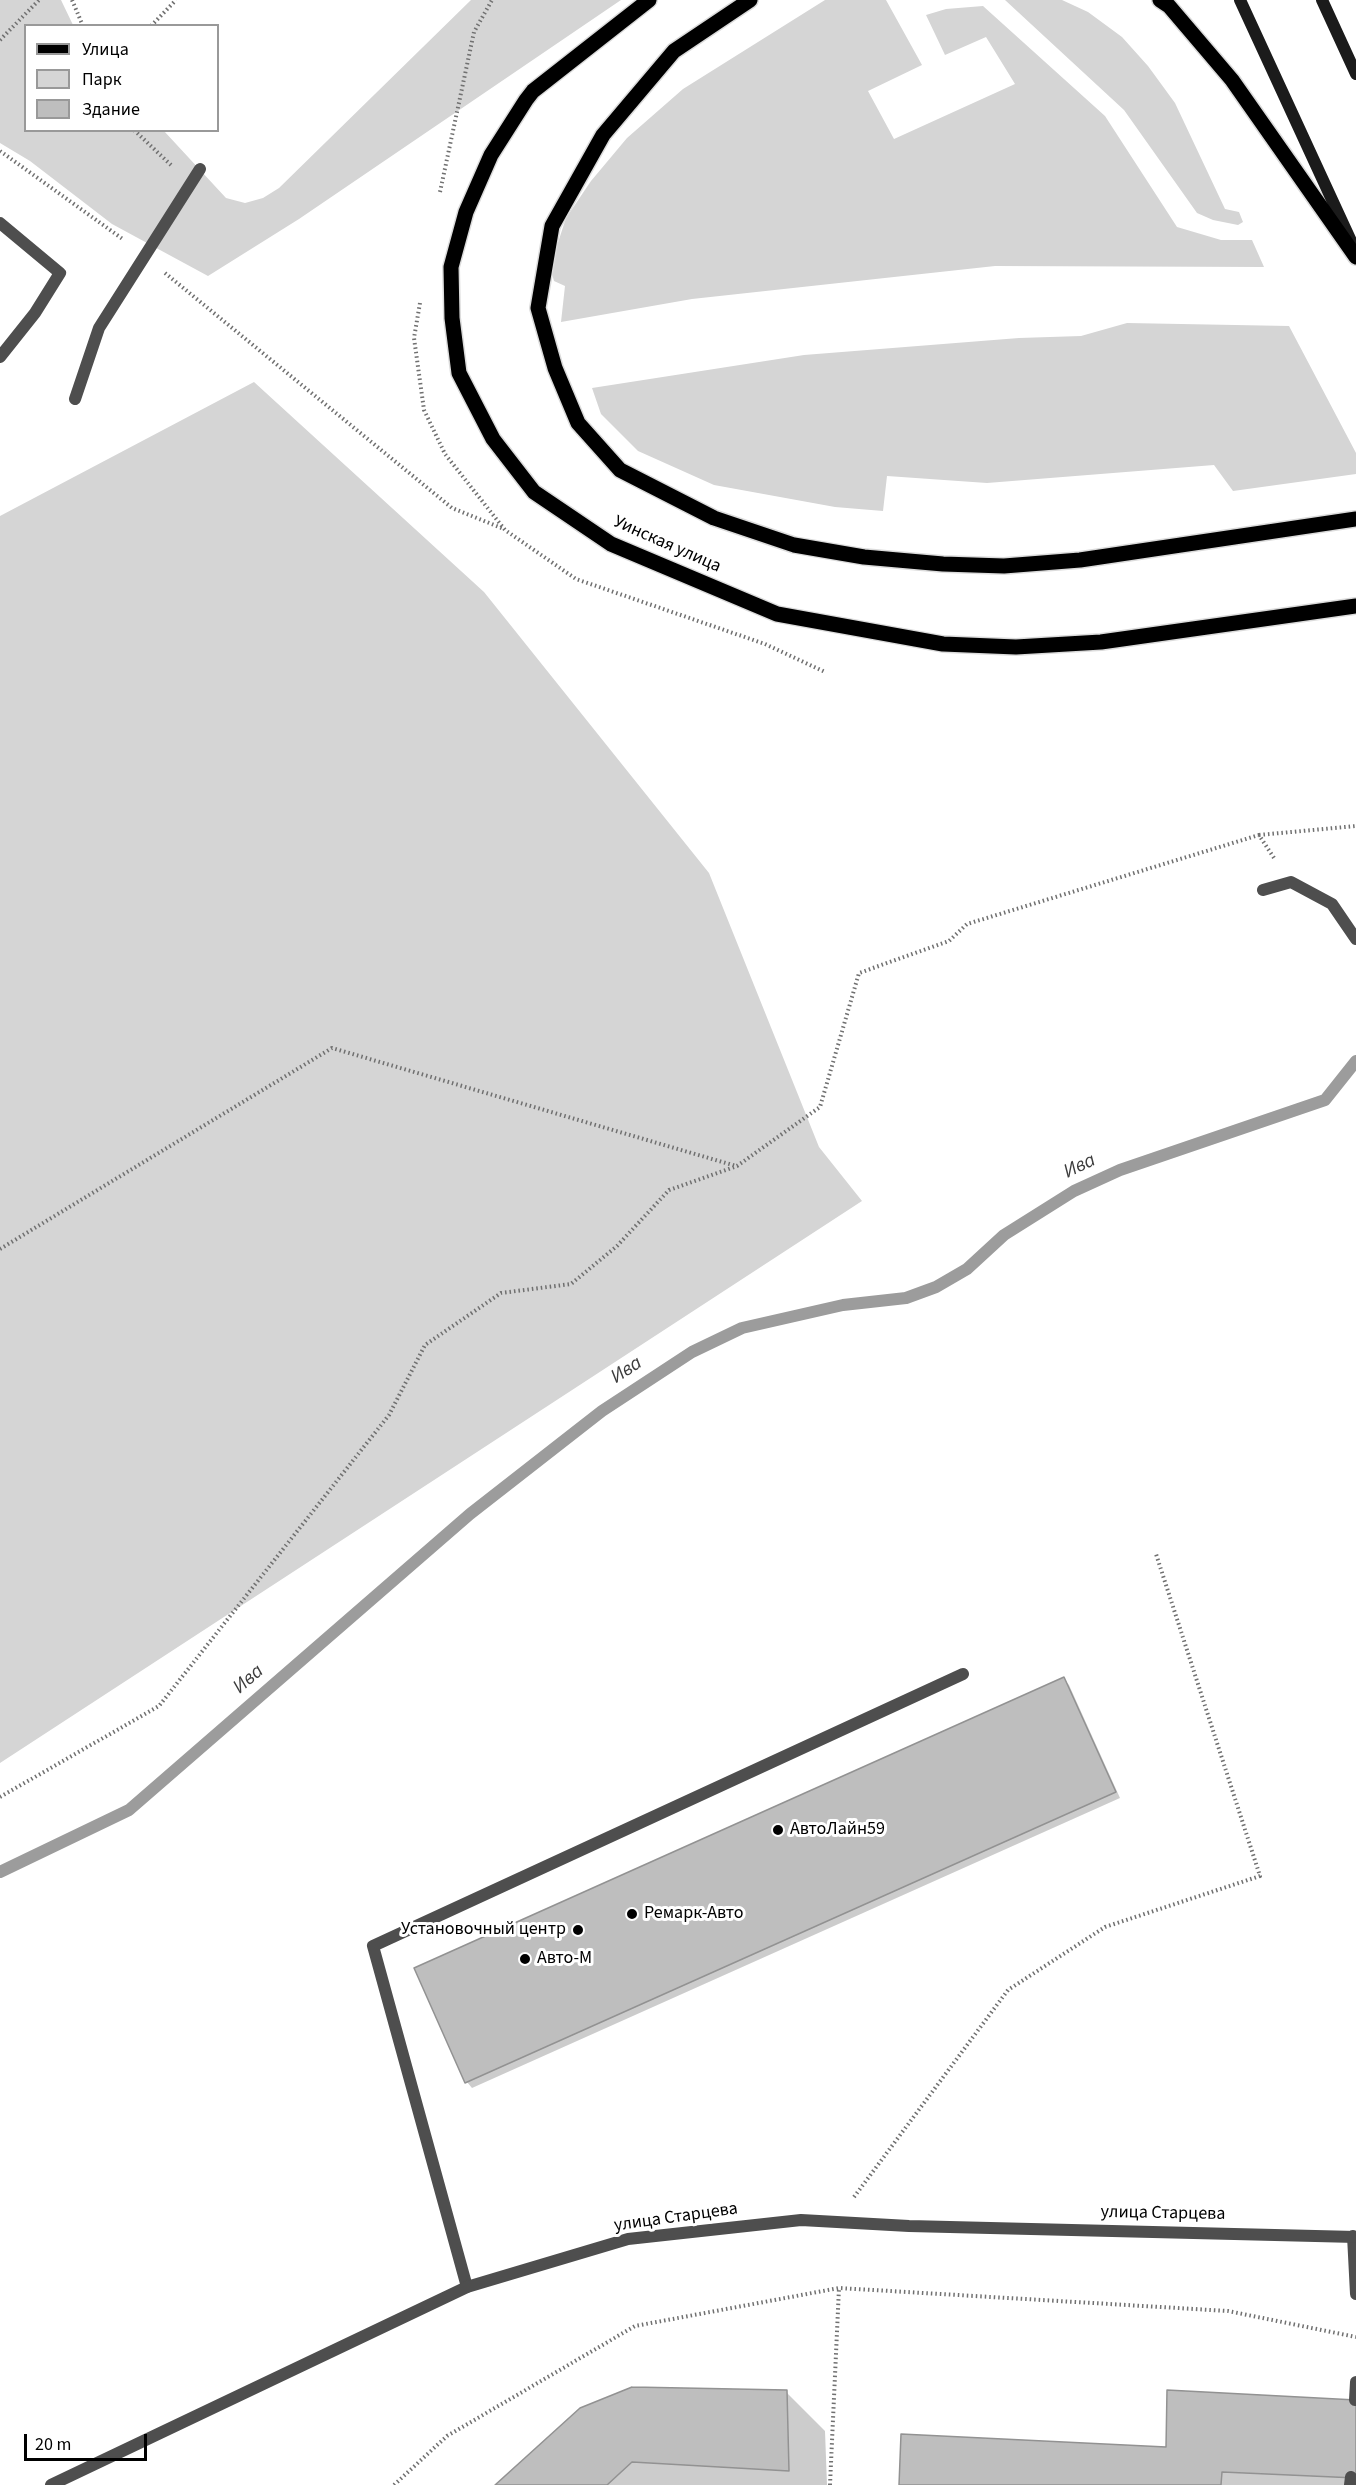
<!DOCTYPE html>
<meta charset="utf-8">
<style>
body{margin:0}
#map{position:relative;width:1356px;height:2485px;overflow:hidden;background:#fff;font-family:"Source Sans 3",sans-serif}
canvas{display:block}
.legend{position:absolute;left:24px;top:24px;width:195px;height:108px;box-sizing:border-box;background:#fff;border:2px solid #999;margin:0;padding:8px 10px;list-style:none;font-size:18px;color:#000}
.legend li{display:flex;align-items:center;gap:12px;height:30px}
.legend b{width:30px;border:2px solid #999}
.scale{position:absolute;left:24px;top:2434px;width:123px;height:27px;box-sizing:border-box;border:3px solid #000;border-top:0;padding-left:8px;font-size:18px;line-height:21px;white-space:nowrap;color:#000;-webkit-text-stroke:4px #fff;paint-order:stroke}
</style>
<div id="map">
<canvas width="1356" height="2485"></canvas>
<ul class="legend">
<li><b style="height:8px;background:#000"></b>Улица</li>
<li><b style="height:16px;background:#d5d5d5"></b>Парк</li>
<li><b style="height:16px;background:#bebebe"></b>Здание</li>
</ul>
<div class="scale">20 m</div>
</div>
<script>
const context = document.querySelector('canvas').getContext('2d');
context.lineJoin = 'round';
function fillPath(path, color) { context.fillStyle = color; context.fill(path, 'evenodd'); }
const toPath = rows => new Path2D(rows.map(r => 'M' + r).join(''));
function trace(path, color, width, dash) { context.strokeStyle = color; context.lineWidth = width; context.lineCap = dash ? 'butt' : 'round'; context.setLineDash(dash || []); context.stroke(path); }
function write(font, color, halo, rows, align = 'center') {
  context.font = font + ' "Source Sans 3",sans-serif'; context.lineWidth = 6; context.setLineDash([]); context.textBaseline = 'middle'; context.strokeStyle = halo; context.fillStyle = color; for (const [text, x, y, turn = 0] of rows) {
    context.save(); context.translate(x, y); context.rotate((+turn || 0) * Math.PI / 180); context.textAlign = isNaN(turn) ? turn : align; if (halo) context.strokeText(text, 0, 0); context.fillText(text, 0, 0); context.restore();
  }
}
fillPath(toPath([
 [0,0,61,0,73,25,26,26,26,130,164,131,226,198,245,203,263,198,279,188,471,0,621,0,299,219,208,276,112,224,30,161,0,143],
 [825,0,886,0,922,65,868,91,894,139,1015,84,986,37,945,55,926,15,946,9,983,6,1105,116,1177,227,1221,240,1252,240,1264,267,995,266,692,299,561,322,565,286,554,281,550,267,566,218,591,181,627,138,683,89],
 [1005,0,1062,0,1088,12,1122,37,1148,66,1175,103,1225,209,1239,212,1243,222,1238,225,1213,220,1197,213,1124,110],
 [1127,323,1289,326,1356,453,1356,474,1233,491,1214,465,987,483,887,476,883,511,835,507,714,485,638,451,601,414,592,388,804,355,1019,338,1081,336],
 [254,382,484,592,709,873,819,1147,862,1201,0,1763,0,516]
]), '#d5d5d5');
fillPath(toPath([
 [1064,1679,1069,1685,1120,1798,472,2088,467,2082],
 [786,2392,825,2431,827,2485,497,2485],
 [1356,2402,1356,2485,900,2485,1168,2448]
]), '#0003');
trace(toPath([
 [0,1872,129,1810,470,1514,602,1411,692,1352,742,1328,843,1305,906,1298,936,1287,967,1269,1004,1235,1074,1191,1120,1170,1325,1100,1356,1061]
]), '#9c9c9c', 12);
const building = toPath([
 [1064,1677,1116,1792,465,2083,414,1968,1064,1677],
 [632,2387,787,2390,789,2471,632,2462,607,2485,495,2485,580,2408,632,2387],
 [1167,2390,1356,2400,1356,2478,1222,2472,1221,2485,899,2485,901,2434,1166,2447,1167,2390]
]);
fillPath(building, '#bebebe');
trace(building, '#929292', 1.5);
const primary = toPath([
 [649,0,533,91,526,100,491,155,466,212,451,267,452,318,459,373,493,439,534,492,611,544,777,614,943,644,1016,647,1101,642,1356,606],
 [750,0,674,51,603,135,552,226,538,308,555,368,578,423,620,470,714,518,794,545,864,557,943,564,1004,566,1080,560,1356,519],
 [1160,0,1169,6,1232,80,1356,257]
]);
trace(primary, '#dbdbdb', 18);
trace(toPath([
 [72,0,83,26],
 [151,26,176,0],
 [0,40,39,0],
 [134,130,171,165],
 [0,151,124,240],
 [440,192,474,32,492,0],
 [165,273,452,508,504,529],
 [420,303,414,338,424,410,445,454,505,530,576,579,765,644,825,672],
 [1259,835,1356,826],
 [0,1249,332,1048,736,1166],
 [0,1797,159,1706,389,1415,425,1345,501,1293,571,1284,617,1246,669,1190,737,1166,820,1107,859,973,949,941,967,924,1259,835,1274,858],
 [854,2197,1008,1990,1105,1927,1260,1876,1156,1554],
 [394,2485,447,2436,635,2326,839,2288,1228,2311,1356,2337],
 [830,2485,839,2288]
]), '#707070', 4, [1.5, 3]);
trace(toPath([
 [0,223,60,273,35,313,0,357],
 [1263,890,1291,882,1332,904,1356,939],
 [1353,2236,1356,2294],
 [467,2287,373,1946,963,1674],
 [1355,2400,1356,2382],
 [1350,2485,1351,2477]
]), '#4e4e4e', 12);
trace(toPath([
 [75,399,99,328,200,169],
 [51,2485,467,2287,628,2239,801,2220,909,2226,1356,2237]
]), '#4e4e4e', 12);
trace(toPath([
 [1240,0,1351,241],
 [1322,0,1356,74]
]), '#1b1b1b', 12);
trace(primary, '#000', 15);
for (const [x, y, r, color] of [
 [778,1830,6,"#000"],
 [632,1914,6,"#000"],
 [578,1930,6,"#000"],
 [525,1959,6,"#000"]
]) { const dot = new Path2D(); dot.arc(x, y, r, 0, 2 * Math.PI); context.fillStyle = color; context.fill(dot); trace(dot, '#fff', 2); }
write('18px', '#000', '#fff', [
 ["Уинская улица",667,545,24],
 ["улица Старцева",1163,2214,1],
 ["улица Старцева",676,2218,-8]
]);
write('18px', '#000', '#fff', [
 ["АвтоЛайн59",790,1830],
 ["Ремарк-Авто",644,1914],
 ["Установочный центр",566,1930,"right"],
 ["Авто-М",537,1959]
], 'left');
write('italic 20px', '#3d3d3d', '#fff', [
 ["Ива",1080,1167,-26],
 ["Ива",627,1371,-33],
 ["Ива",249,1680,-41]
]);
</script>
